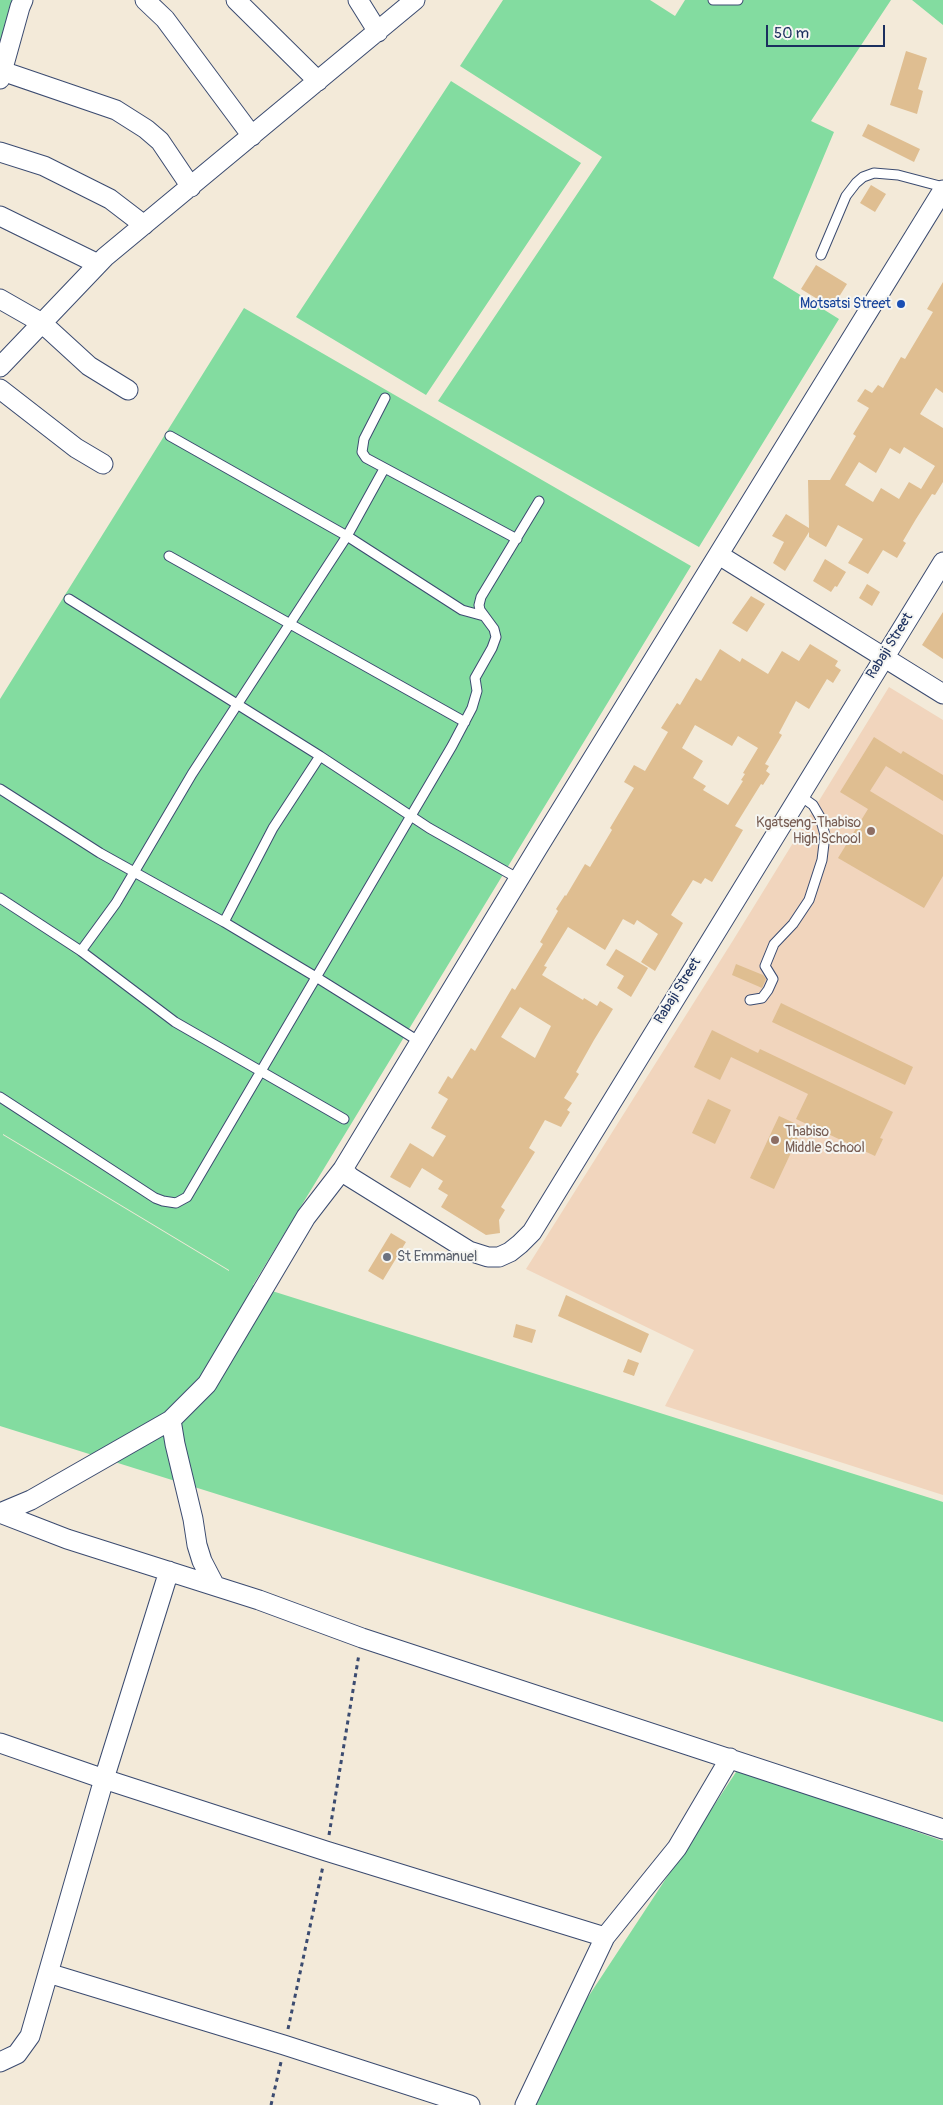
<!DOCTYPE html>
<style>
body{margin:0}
#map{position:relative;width:943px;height:2105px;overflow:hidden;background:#f3ead9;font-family:Pangolin,sans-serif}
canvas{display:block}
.scale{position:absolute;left:766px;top:25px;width:119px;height:22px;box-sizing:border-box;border:2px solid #1b2f5e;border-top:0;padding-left:6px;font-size:15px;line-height:18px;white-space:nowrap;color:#1b2f5e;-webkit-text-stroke:4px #f6f6f2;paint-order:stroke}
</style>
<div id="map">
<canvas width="943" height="2105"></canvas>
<div class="scale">50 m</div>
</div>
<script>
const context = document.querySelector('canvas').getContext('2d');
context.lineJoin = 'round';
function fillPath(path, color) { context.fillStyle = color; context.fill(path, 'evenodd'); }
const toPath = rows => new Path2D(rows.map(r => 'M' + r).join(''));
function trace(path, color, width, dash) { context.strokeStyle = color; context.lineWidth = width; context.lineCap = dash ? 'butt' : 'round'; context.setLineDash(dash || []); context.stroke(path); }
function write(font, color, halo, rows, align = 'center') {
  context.font = font + ' Pangolin,sans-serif'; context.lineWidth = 4; context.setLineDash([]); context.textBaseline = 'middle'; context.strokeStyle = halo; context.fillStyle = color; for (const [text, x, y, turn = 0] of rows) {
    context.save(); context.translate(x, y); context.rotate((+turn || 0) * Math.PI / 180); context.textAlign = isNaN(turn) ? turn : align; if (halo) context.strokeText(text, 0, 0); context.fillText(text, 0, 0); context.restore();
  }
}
fillPath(toPath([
 [889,687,943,720,943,1495,665,1406,694,1350,526,1269,732,942]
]), '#f1d5bd');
fillPath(toPath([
 [0,0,30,0,0,49],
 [503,0,650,0,675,16,685,0,891,0,811,121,834,132,773,278,839,319,699,547,438,401,602,157,460,66],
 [912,0,943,0,943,25],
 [451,81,581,163,426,395,296,317],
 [244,308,691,566,253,1285,943,1502,943,1722,0,1426,0,699],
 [3,1134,229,1270,229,1271,3,1135],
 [738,1769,943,1841,943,2105,517,2105]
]), '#83dca0');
fillPath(toPath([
 [906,51,927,58,918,89,923,91,917,114,890,105],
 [868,124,920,149,914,162,862,136],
 [871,185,886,194,875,212,860,203],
 [816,265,847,284,832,308,801,289],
 [943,282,943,393,936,388,920,414,943,428,943,482,935,495,932,494,916,519,903,541,906,543,897,558,883,550,868,574,848,563,863,539,838,525,826,547,809,537,809,532,785,571,773,563,784,542,772,536,786,514,809,528,808,480,830,480,856,436,853,434,869,408,857,401,865,389,872,393,878,385,883,388,901,357,905,359,933,312,927,309],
 [904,447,935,466,921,489,909,482,899,499,881,488,873,502,845,485,859,462,876,473,890,448,900,454],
 [825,559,846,572,837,587,835,586,831,592,813,581],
 [867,584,880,592,872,606,859,598],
 [751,596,765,604,747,632,732,623],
 [943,612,943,659,922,645],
 [810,644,838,661,835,666,841,670,833,683,827,679,809,709,796,701,779,733,782,735,765,764,769,766,766,771,770,774,763,785,761,784,735,826,743,830,712,882,705,878,701,884,693,880,671,915,683,923,655,971,641,962,658,934,637,920,634,925,623,919,605,950,568,927,544,966,547,967,542,975,583,1000,584,998,597,1006,600,1001,613,1009,594,1040,576,1072,579,1074,564,1098,572,1103,567,1110,570,1112,561,1127,545,1120,529,1148,535,1152,501,1207,505,1210,499,1220,500,1233,486,1235,441,1207,448,1195,438,1189,443,1181,422,1168,410,1188,390,1177,410,1143,433,1157,446,1136,431,1128,448,1099,438,1093,448,1076,452,1079,471,1048,475,1051,512,988,515,990,543,944,540,942,558,911,556,909,565,895,566,896,585,864,590,867,612,830,610,828,634,788,624,782,634,765,645,771,668,732,661,728,677,703,680,705,696,678,701,681,720,649,740,662,742,658,768,674,782,651,799,661],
 [695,725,732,746,738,736,758,748,743,773,745,774,741,780,743,781,728,805,703,790,706,786,693,778,703,761,682,748],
 [520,1007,551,1026,535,1058,501,1037],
 [874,737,901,754,903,751,943,775,943,801,886,766,870,791,943,835,943,876,924,908,838,858,868,809,840,792],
 [616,949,648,968,631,997,617,988,624,976,606,965],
 [736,964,763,975,766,979,762,988,732,975],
 [781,1003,913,1067,905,1085,772,1022],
 [712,1030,758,1053,760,1049,893,1112,880,1138,883,1139,875,1156,796,1119,808,1094,731,1057,720,1080,694,1067],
 [708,1099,731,1110,715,1144,692,1133],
 [779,1116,803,1127,774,1189,750,1178],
 [391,1233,406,1242,383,1280,368,1271],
 [566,1295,649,1334,641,1353,558,1316],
 [516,1324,536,1330,532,1343,513,1337],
 [628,1359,639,1363,634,1376,623,1372]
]), '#dfbe91');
const service = toPath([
 [713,0,738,0],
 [821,255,846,196,856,183,863,177,874,173,898,175,943,187],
 [385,398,364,439,362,452,366,458,517,539],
 [170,436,347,536,462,610,484,616],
 [169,556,465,722],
 [69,599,320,756,429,828,519,879],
 [0,789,100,853,224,922,316,977,420,1042],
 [0,898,81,951,175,1022,344,1119],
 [224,922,273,828,320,756],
 [81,951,116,903,192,774,347,536,384,469],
 [750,1000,762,998,768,990,773,979,765,966,774,944,793,924,809,900,822,860,825,835,820,817,813,805,799,795],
 [0,1097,155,1198,163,1201,176,1203,187,1197,452,746,472,708,477,691,475,678,492,648,496,637,494,629,480,610,479,605,481,597,539,501]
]);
const minor = toPath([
 [145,0,165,19,252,136],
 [236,0,318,81],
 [358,0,378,32],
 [2,71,116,110,146,129,160,141,191,187],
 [0,79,20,7,23,0],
 [0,152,44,166,110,199,144,225],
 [0,216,98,264],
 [0,299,42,323,89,366,128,390],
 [0,367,105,257,415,0],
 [0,389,76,448,103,464],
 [719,555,943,694],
 [343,1169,350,1177,469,1251,488,1257,499,1257,510,1252,520,1244,532,1232,943,562],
 [171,1420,175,1444,193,1519,197,1545,202,1561,215,1586],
 [0,1513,31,1500,171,1420,207,1384,306,1217,343,1169,537,849,943,190],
 [0,1513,67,1539,259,1600,362,1638,943,1829],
 [0,1743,104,1779,326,1851,605,1937],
 [48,1973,284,2045,470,2105],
 [0,2062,17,2054,30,2036,104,1779,169,1571],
 [525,2105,605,1937,677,1848,730,1758]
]);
trace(service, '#3b4b70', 11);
trace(minor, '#3b4b70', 21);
trace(toPath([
 [329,1835,359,1654],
 [288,2029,323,1866],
 [271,2105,281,2062]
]), '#3b4b70', 3, [4, 4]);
trace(service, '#fff', 9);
trace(minor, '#fff', 19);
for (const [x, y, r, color] of [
 [901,304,5,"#1a4fb4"],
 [871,831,5,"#8d6e63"],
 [775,1140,5,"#8d6e63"],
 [387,1257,5,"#6b7280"]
]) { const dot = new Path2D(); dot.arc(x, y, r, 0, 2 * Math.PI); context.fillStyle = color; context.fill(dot); trace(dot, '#f6f6f2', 2); }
write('14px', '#164399', '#f6f6f2', [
 ["Motsatsi Street",891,304]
], 'right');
write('14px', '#1b2f5e', '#f6f6f2', [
 ["Rabaji Street",890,646,-58],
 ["Rabaji Street",678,991,-58]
]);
write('14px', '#785e54', '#f6f6f2', [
 ["Kgatseng-Thabiso",861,823],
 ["High School",861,839],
 ["Thabiso",785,1132,"left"],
 ["Middle School",785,1148,"left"]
], 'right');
write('14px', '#5b616d', '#f6f6f2', [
 ["St Emmanuel",397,1257]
], 'left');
</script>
